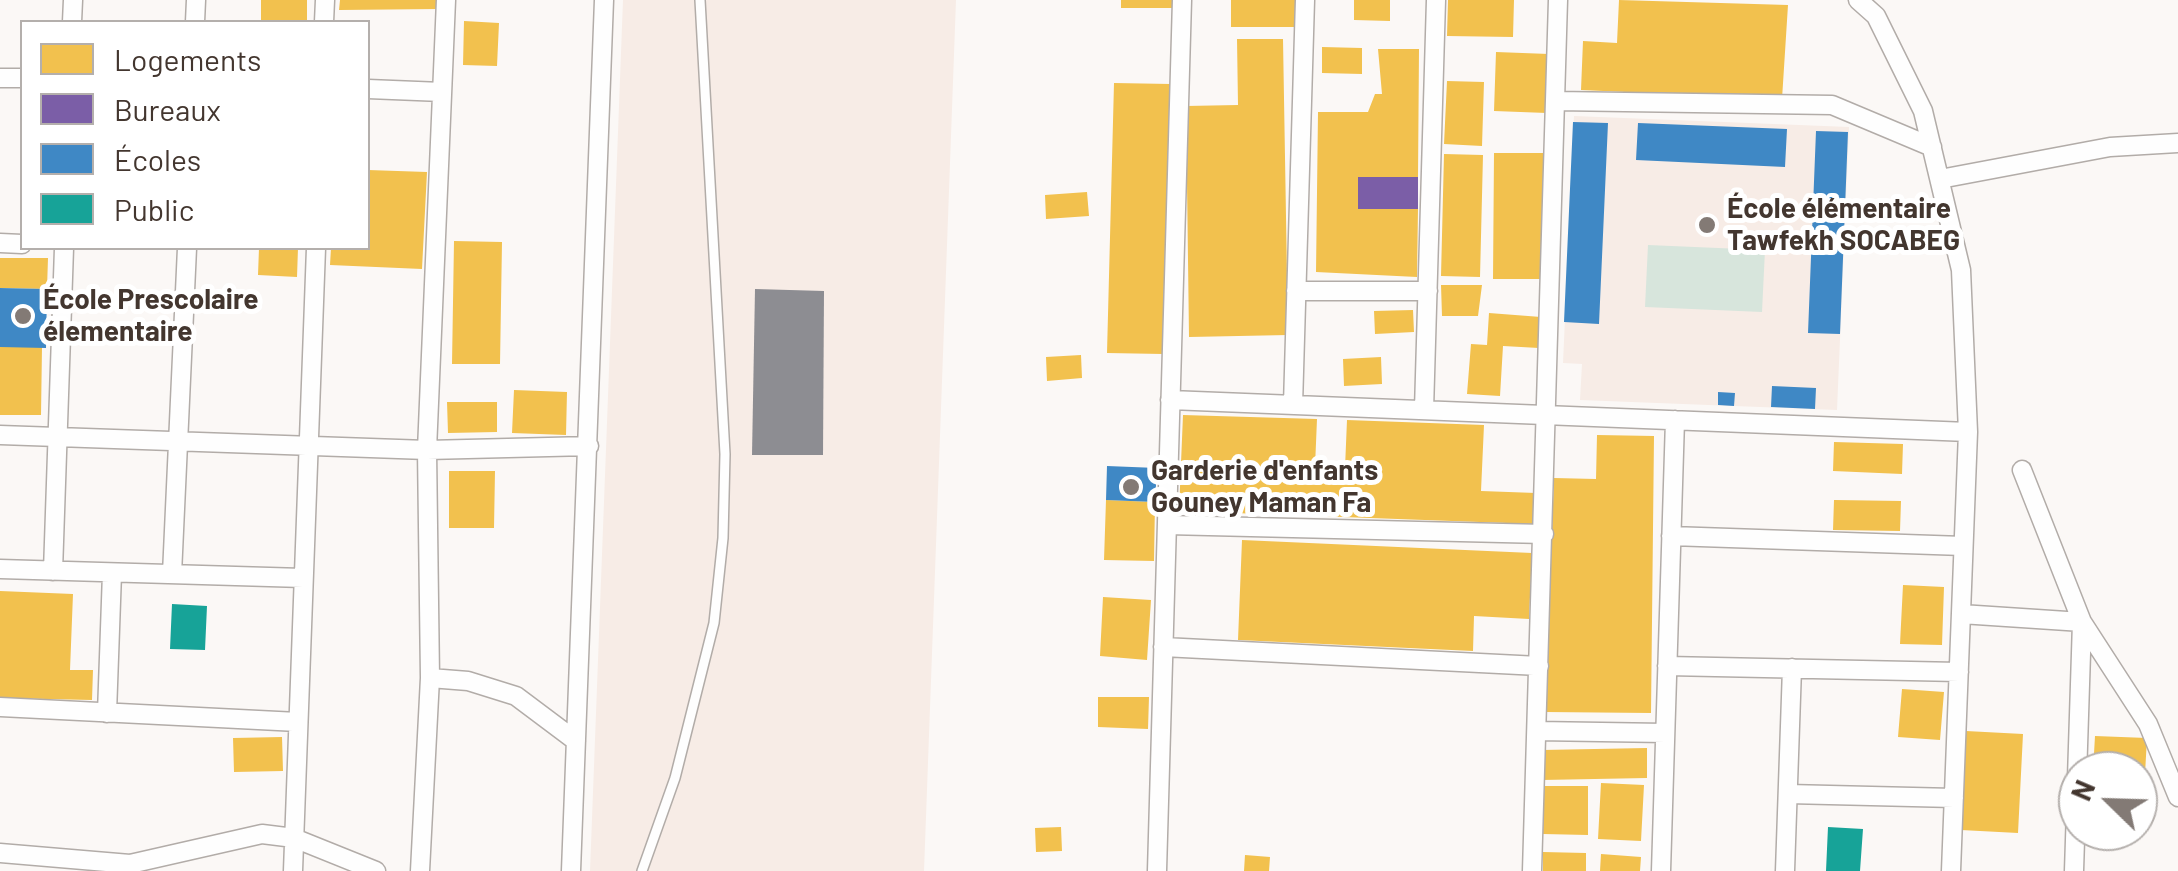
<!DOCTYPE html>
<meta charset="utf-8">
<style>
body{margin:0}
#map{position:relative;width:2178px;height:871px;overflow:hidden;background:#fbf8f6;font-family:Barlow,sans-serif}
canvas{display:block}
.legend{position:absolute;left:20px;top:20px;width:350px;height:230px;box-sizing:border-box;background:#fff;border:2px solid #b4afac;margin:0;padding:12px 18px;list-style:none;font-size:30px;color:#43362f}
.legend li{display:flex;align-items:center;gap:20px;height:50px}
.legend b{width:50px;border:2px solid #b4afac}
.north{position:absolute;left:2058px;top:751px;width:100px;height:100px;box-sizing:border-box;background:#fff;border:2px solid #b4afac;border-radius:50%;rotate:293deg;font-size:28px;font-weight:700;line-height:40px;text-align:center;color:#43362f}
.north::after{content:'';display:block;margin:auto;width:35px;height:45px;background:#837a75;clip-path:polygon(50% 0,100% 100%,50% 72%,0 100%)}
</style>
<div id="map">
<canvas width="2178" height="871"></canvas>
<ul class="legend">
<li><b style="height:28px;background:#f2c14e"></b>Logements</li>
<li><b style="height:28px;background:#7b5ea7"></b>Bureaux</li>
<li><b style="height:28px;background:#3f88c5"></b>Écoles</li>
<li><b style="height:28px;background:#17a398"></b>Public</li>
</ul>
<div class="north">N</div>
</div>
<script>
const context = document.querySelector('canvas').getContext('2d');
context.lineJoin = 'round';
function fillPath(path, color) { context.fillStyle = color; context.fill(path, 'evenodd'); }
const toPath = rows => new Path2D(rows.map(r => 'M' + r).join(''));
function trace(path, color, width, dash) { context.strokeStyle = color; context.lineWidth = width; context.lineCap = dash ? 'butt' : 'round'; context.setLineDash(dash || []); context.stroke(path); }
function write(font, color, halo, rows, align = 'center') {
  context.font = font + ' Barlow,sans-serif'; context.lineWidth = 10; context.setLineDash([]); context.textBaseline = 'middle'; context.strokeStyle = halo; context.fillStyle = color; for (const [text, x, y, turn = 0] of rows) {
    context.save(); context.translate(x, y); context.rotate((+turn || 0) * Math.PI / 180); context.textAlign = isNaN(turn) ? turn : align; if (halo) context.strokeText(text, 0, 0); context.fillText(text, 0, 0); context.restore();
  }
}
fillPath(toPath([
 [623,0,956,0,924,871,590,871],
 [1574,116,1849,127,1837,410,1580,400,1582,364,1563,363]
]), '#f7ece6');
fillPath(toPath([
 [1648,245,1765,250,1762,312,1645,307]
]), '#d7e5dc');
fillPath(toPath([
 [261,0,307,0,307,22,261,22],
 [340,0,437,0,438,9,339,10],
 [1121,0,1172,0,1172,8,1121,8],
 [1231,0,1296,0,1296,27,1231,27],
 [1354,0,1390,0,1390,21,1354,20],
 [1448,0,1514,0,1513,37,1447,36],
 [1619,0,1788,5,1782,99,1581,90,1583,41,1617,43],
 [464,21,499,23,497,66,463,65],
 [1237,39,1283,39,1288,335,1189,337,1186,106,1238,105],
 [1322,47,1362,48,1362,74,1322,73],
 [1378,49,1419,49,1418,177,1359,177,1358,209,1418,209,1417,277,1316,272,1318,112,1368,112,1375,94,1382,94],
 [1496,52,1549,54,1547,113,1494,111],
 [1447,81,1484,82,1482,146,1444,144],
 [1114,83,1171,84,1163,354,1107,353],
 [1494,153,1544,153,1543,279,1493,279],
 [1444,154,1483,155,1480,277,1441,276],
 [368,170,427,172,422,269,330,265,331,248,368,248],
 [1087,192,1089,216,1046,219,1045,195],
 [454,241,502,242,500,364,452,364],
 [259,248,298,248,297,277,258,275],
 [0,258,48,258,47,289,0,288],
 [1441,285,1482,285,1478,316,1442,316],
 [1413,310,1414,332,1375,334,1374,311],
 [1489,313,1541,317,1539,348,1503,346,1500,396,1467,394,1471,344,1487,345],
 [0,347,42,347,41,415,0,415],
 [1081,355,1082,378,1047,381,1046,357],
 [1381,357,1382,384,1344,386,1343,359],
 [514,390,567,392,566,435,512,433],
 [447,402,497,402,497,432,448,433],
 [1183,415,1317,419,1315,467,1345,468,1347,420,1484,425,1481,491,1536,493,1534,524,1179,511],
 [1597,435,1654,436,1651,713,1545,712,1554,478,1596,479],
 [1834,442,1903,444,1902,474,1833,471],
 [449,471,495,471,494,528,449,528],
 [1106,500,1155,502,1154,561,1104,560],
 [1834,500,1901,501,1900,531,1833,530],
 [1242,540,1532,553,1529,619,1474,616,1473,651,1238,640],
 [1903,585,1944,587,1942,645,1900,644],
 [0,591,73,594,70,670,93,670,92,700,0,698],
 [1103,597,1151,600,1147,660,1100,656],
 [1902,689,1944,692,1940,740,1898,737],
 [1098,697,1149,697,1148,729,1098,727],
 [1966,731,2023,734,2018,833,1961,830],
 [2095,736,2147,738,2144,792,2138,791,2138,771,2093,771],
 [282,737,283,771,234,772,233,738],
 [1647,748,1647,778,1542,780,1542,750],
 [1601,783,1644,785,1641,841,1598,839],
 [1544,786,1588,786,1588,835,1543,834],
 [2138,803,2144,803,2144,831,2138,831],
 [1061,827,1062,851,1036,852,1035,828],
 [1543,852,1586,853,1586,871,1543,871],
 [1601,854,1641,857,1640,871,1600,871],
 [1245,855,1270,857,1269,871,1244,871]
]), '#f2c14e');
fillPath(toPath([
 [1358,177,1418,177,1418,209,1358,209]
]), '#7b5ea7');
fillPath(toPath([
 [1573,122,1608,123,1599,324,1564,322],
 [1638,123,1787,129,1785,167,1636,160],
 [1816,131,1848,132,1840,334,1808,333],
 [0,288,47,289,46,348,0,347],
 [1772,386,1816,388,1815,409,1771,407],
 [1718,392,1735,393,1734,406,1718,405],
 [1107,466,1157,468,1155,502,1106,500]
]), '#3f88c5');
fillPath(toPath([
 [172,604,207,606,205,650,170,649],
 [1828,827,1863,829,1860,871,1826,871]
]), '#17a398');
fillPath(toPath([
 [755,289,824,291,823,455,752,455]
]), '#8d8d92');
const lane = toPath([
 [642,871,675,778,714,623,723,538,725,454,700,0]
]);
const street = toPath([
 [1858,0,1876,16,1923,111,1961,270,1968,432,1951,871],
 [72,22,73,0],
 [195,22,196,0],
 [324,22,325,0],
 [0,78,22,78],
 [368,89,442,92],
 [1556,101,1832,105,1932,147],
 [1940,179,2110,147,2178,143],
 [0,243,22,244],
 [1296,291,1428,291],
 [1170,400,1968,432],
 [1293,405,1305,0],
 [1424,410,1436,0],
 [0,435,427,450,589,446],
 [2022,470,2082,622,2148,724,2178,797],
 [1167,525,1544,534],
 [1671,536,1963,546],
 [0,569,303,578],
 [53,571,64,248],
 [172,574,187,248],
 [1961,614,2082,622,2074,871],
 [1163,647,1539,666],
 [1667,666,1959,672],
 [430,678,468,681,516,696,576,741],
 [0,707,298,722],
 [107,713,112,573],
 [1537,731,1665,733],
 [1788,794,1954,798],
 [0,853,130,864,262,834,294,838,376,871],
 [293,871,316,248],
 [420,871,430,678,427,450,446,0],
 [571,871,604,0],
 [1157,871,1182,0],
 [1532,871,1558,0],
 [1661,871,1675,420],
 [1785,871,1792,668]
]);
trace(lane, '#b2aca8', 12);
trace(street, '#b2aca8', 21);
trace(lane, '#fefefe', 9);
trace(street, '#fefefe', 18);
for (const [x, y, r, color] of [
 [1707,225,10,"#837a75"],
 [23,316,10,"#837a75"],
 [1131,487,10,"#837a75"]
]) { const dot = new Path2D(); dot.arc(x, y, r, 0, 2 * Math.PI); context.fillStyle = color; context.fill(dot); trace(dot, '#fff', 4); }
write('bold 28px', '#43362f', '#fff', [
 ["École élémentaire",1727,209],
 ["Tawfekh SOCABEG",1727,241],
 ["École Prescolaire",43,300],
 ["élementaire",43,332],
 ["Garderie d'enfants",1151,471],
 ["Gouney Maman Fa",1151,503]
], 'left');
</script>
